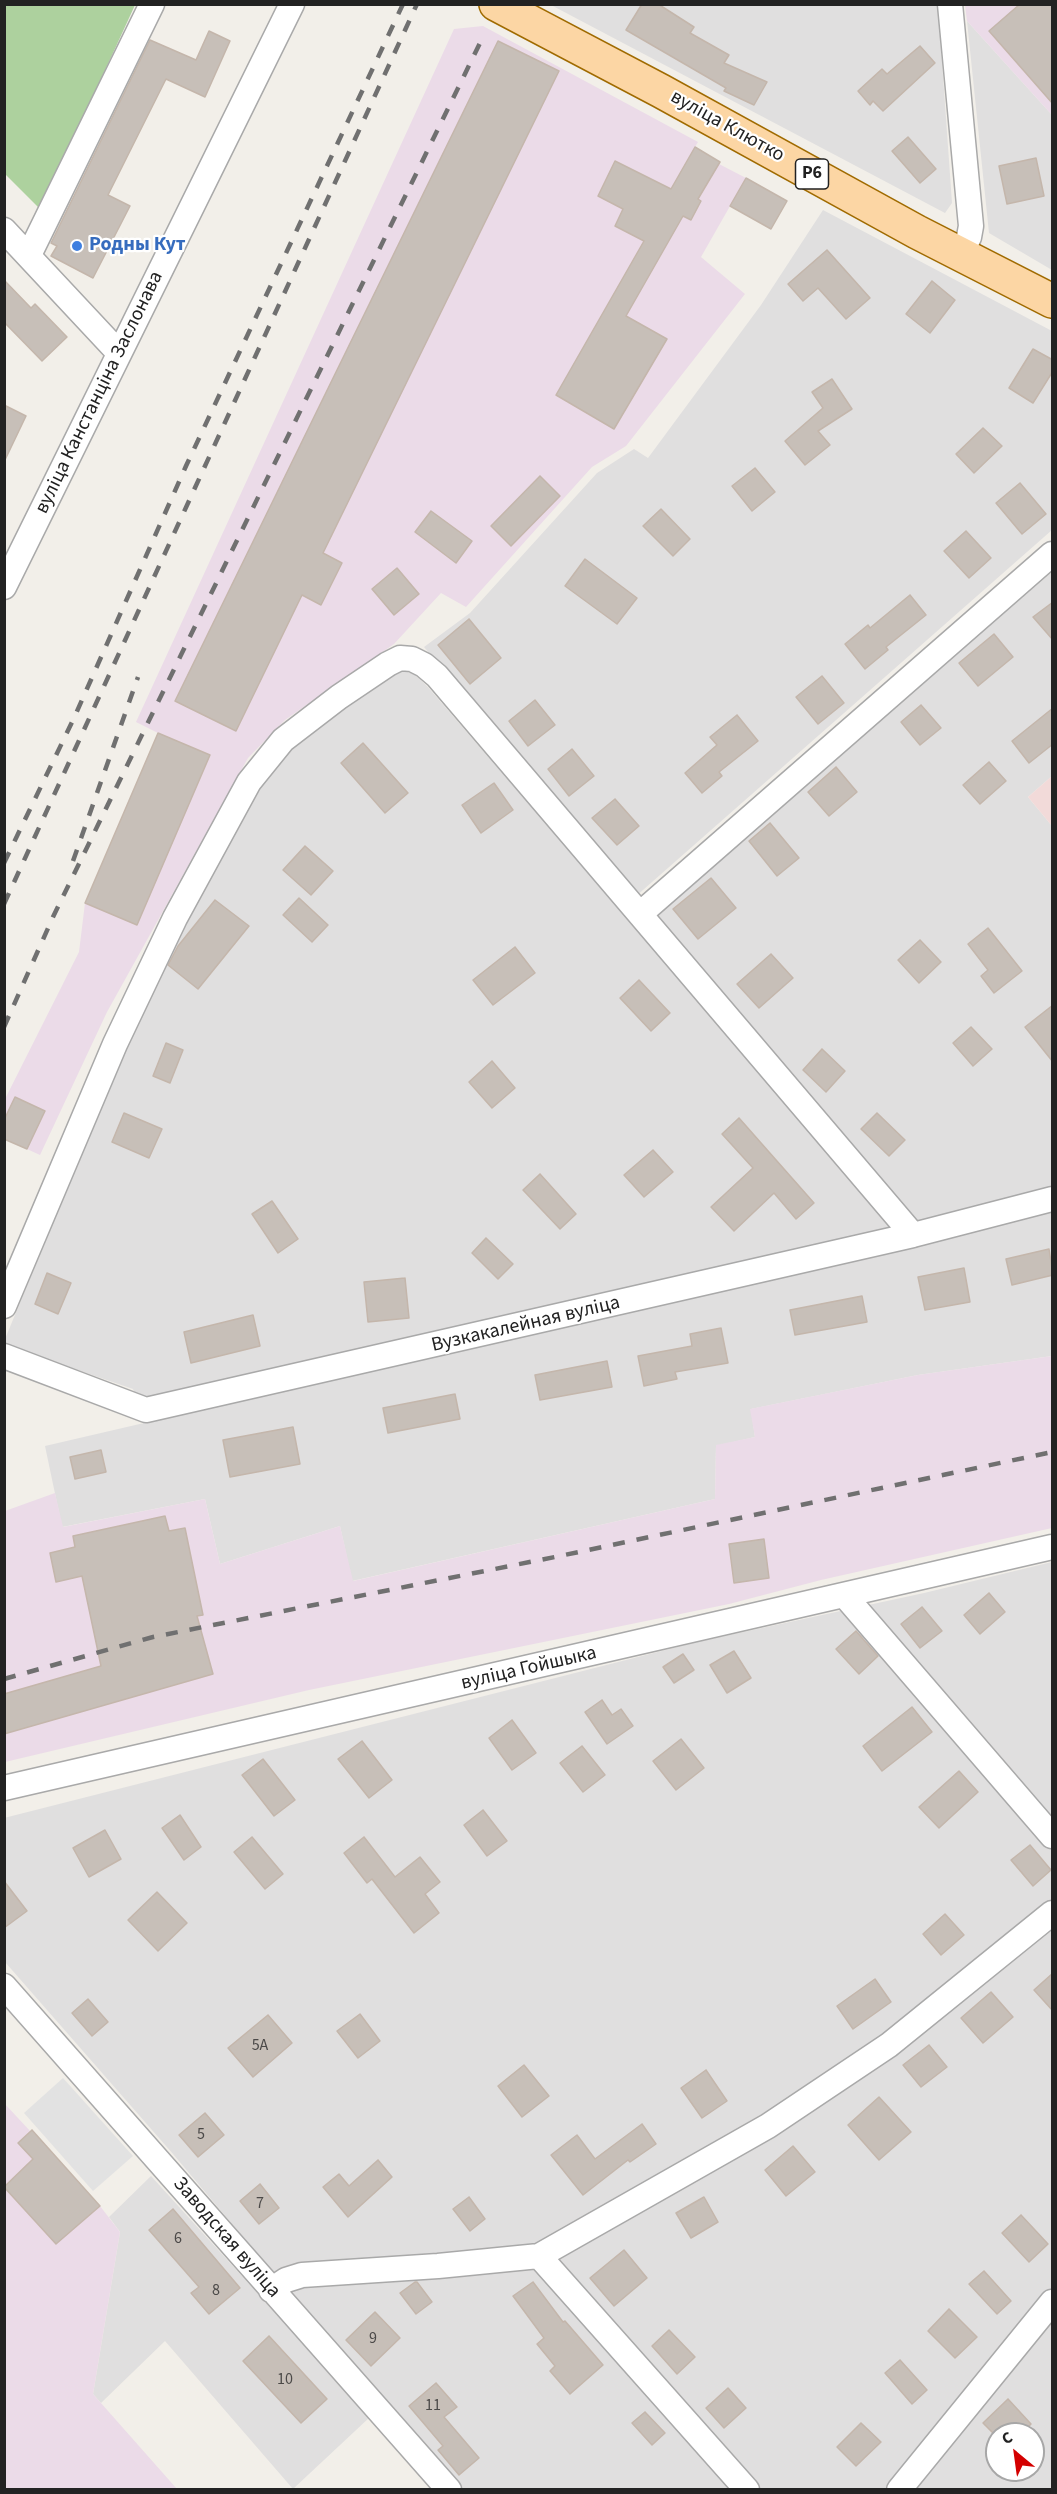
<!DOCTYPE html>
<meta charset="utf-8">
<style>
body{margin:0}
#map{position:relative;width:1057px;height:2494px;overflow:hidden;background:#f2efe9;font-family:"Source Sans 3",sans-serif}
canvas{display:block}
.frame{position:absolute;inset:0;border:6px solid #222;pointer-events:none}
.north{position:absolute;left:985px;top:2422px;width:60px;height:60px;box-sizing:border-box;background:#fff;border:2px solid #a7a7a7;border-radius:50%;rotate:331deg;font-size:16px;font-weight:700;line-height:24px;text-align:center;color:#222}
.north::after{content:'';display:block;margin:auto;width:21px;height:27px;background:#d40000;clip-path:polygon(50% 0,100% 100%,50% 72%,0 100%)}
</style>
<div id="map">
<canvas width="1057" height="2494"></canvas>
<div class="frame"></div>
<div class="north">С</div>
</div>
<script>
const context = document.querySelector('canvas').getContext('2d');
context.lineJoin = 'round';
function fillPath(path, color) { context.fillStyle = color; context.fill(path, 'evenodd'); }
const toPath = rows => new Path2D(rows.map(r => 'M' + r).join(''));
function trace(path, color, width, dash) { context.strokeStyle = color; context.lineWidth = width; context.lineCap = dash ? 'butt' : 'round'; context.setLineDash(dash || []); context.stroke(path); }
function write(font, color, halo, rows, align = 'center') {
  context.font = font + ' "Source Sans 3",sans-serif'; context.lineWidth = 4.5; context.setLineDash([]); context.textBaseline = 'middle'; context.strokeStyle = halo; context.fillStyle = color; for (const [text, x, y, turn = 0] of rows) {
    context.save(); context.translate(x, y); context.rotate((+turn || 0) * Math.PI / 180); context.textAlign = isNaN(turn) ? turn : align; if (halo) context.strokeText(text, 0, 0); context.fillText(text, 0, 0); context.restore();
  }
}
fillPath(toPath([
 [551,5,938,5,952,203,945,213],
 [967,21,1052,115,1052,270,989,233],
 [823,210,1052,331,1052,530,635,897,424,647,470,613,597,473,634,449,648,458,761,305],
 [1052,572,1052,776,1028,797,1052,826,1052,1356,918,1375,751,1409,755,1437,716,1446,715,1499,352,1581,340,1526,220,1564,205,1499,62,1527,45,1446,144,1423,133,1389,5,1345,5,1339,161,962,231,833,286,750,392,671,405,671,414,674,427,686,636,928],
 [1052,1562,1052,2489,460,2489,384,2404,173,2154,5,1962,4,1818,697,1642,924,1593],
 [997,2434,1033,2434,1033,2470,997,2470],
 [151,2176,370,2417,293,2489,165,2341,101,2403,93,2394,120,2232,109,2217]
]), '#e0dfdf');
fillPath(toPath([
 [1052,776,1052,826,1028,797]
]), '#f2dad9');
fillPath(toPath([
 [965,5,1052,5,1052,115,967,21],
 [483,26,698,142,695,147,720,162,719,164,746,178,701,257,745,294,626,446,592,467,466,607,441,593,394,644,285,720,248,758,107,1012,40,1155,5,1139,5,1099,79,952,85,903,158,733,136,722,454,29],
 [1052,1356,1052,1528,821,1580,729,1604,309,1690,5,1762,5,1511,55,1493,63,1527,205,1499,220,1564,340,1526,353,1581,715,1499,716,1445,755,1437,750,1409,918,1375],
 [4,2103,100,2206,120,2232,93,2394,177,2489,5,2489]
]), '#ebdbe8');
fillPath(toPath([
 [4,5,135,5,41,210,5,174]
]), '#add19e');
fillPath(toPath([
 [63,2078,133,2156,93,2191,24,2113]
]), '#e2e2e2');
const building = toPath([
 [642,4,658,4,694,27,690,33,729,55,724,63,767,82,754,105,724,91,726,88,626,30,642,4],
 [1020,4,1053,4,1053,104,989,31,1020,4],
 [209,31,230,41,205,97,166,79,108,195,130,206,93,278,51,256,57,246,51,243,150,40,196,60,209,31],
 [498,41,559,71,323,553,342,563,321,605,302,595,236,731,175,701,498,41],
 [920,46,935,63,883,111,873,101,870,105,858,91,882,69,887,74,920,46],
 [908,137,936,169,920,183,892,151,908,137],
 [695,147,720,162,698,199,701,201,691,220,683,216,626,316,667,339,614,429,556,395,644,241,615,226,623,209,598,196,615,161,671,189,695,147],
 [1036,158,1044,196,1007,204,999,166,1036,158],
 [746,178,787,201,771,229,730,206,746,178],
 [827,250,870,298,846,319,818,288,803,301,788,284,827,250],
 [4,280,31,308,35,304,67,337,42,361,4,322,4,280],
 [932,281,955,300,930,333,906,314,932,281],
 [1033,349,1053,360,1053,371,1033,403,1009,388,1033,349],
 [832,379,852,409,818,431,830,445,805,465,785,441,823,408,812,392,832,379],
 [4,405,26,416,4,462,4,405],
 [983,428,1002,446,974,473,956,454,983,428],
 [755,468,775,492,752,511,732,486,755,468],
 [540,476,560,496,511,546,491,526,540,476],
 [1020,483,1046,514,1022,534,996,503,1020,483],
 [661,509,690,539,673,556,643,526,661,509],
 [431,511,472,541,456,563,415,532,431,511],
 [966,531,991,558,969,578,944,551,966,531],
 [585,559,637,598,617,624,565,586,585,559],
 [397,568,419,594,394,615,372,589,397,568],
 [910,595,926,615,886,647,888,650,865,669,845,644,868,625,870,628,910,595],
 [1053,602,1053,640,1033,617,1053,602],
 [469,619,501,658,470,684,438,645,469,619],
 [994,634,1013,657,978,686,959,663,994,634],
 [822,676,844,703,818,724,796,697,822,676],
 [535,700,555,725,528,746,509,721,535,700],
 [921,705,941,728,920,745,901,722,921,705],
 [1053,708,1053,744,1029,763,1012,741,1053,708],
 [737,715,758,741,719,772,722,776,702,793,685,773,717,745,710,737,737,715],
 [158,733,210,755,137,925,85,903,158,733],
 [363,743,408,793,385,813,341,763,363,743],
 [572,749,594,776,569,796,548,769,572,749],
 [989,762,1006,781,980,804,963,785,989,762],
 [836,767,857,792,829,816,808,792,836,767],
 [494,783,513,810,481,833,462,805,494,783],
 [615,799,639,826,617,845,592,818,615,799],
 [770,823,799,858,777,876,749,841,770,823],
 [305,846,333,871,311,895,283,870,305,846],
 [711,878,736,908,698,939,673,909,711,878],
 [299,898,328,925,312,942,283,915,299,898],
 [215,900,249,926,198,989,168,965,178,946,215,900],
 [988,928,1022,971,994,993,981,976,988,970,968,944,988,928],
 [920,940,941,962,919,983,898,960,920,940],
 [515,947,535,973,493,1005,473,980,515,947],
 [771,954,793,978,759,1008,737,984,771,954],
 [639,980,670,1013,651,1031,620,998,639,980],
 [1053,1005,1053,1062,1025,1027,1053,1005],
 [971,1027,992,1049,973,1066,953,1043,971,1027],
 [166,1043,183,1050,170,1083,153,1076,166,1043],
 [822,1049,845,1071,826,1092,803,1070,822,1049],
 [492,1061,515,1088,492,1108,469,1082,492,1061],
 [15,1097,45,1111,27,1149,4,1139,4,1120,15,1097],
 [124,1113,162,1129,149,1158,112,1142,124,1113],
 [877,1113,905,1140,889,1156,861,1129,877,1113],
 [739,1118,814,1203,796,1219,774,1193,734,1231,711,1207,753,1168,722,1134,739,1118],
 [653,1150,673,1172,644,1197,624,1175,653,1150],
 [540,1174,576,1214,560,1229,523,1190,540,1174],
 [272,1201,298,1239,278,1253,252,1214,272,1201],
 [486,1238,513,1264,498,1279,472,1253,486,1238],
 [1049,1249,1053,1275,1012,1285,1006,1259,1049,1249],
 [964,1268,970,1302,925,1310,918,1277,964,1268],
 [47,1273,71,1283,58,1314,35,1304,47,1273],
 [405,1278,409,1318,368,1322,364,1282,405,1278],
 [862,1296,867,1322,795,1335,790,1310,862,1296],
 [253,1315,260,1346,191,1363,184,1332,253,1315],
 [721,1328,728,1363,675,1372,677,1379,644,1386,638,1356,692,1346,690,1334,721,1328],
 [607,1361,612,1387,540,1400,535,1375,607,1361],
 [455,1394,460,1419,388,1433,383,1408,455,1394],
 [293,1427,300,1464,230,1477,223,1440,293,1427],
 [101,1450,106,1472,75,1479,70,1457,101,1450],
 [165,1516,169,1531,185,1528,203,1615,197,1616,213,1674,4,1734,4,1694,101,1666,82,1576,56,1582,50,1553,75,1547,73,1536,165,1516],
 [764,1539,769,1578,734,1583,729,1544,764,1539],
 [989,1593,1005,1612,980,1634,964,1615,989,1593],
 [922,1607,942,1631,920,1648,901,1624,922,1607],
 [856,1631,878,1656,859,1674,836,1649,856,1631],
 [734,1651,751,1678,727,1693,710,1665,734,1651],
 [683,1654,694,1670,674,1683,663,1667,683,1654],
 [602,1700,612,1715,621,1709,633,1726,607,1744,585,1712,602,1700],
 [912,1707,932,1732,882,1771,863,1746,912,1707],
 [512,1720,536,1753,512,1770,489,1738,512,1720],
 [681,1739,704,1768,676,1790,653,1761,681,1739],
 [362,1741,392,1780,369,1798,338,1759,362,1741],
 [582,1746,605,1775,583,1792,560,1763,582,1746],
 [263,1759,295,1800,274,1816,242,1775,263,1759],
 [959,1771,978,1792,939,1828,919,1807,959,1771],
 [483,1810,507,1841,487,1856,464,1825,483,1810],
 [180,1815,201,1847,184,1860,162,1828,180,1815],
 [105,1830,121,1859,89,1877,73,1848,105,1830],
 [252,1837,283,1874,265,1889,234,1852,252,1837],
 [364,1837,395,1877,420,1857,440,1882,425,1894,439,1913,414,1933,372,1879,367,1883,344,1853,364,1837],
 [1030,1845,1051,1870,1033,1886,1011,1860,1030,1845],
 [4,1881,27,1911,4,1928,4,1881],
 [157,1892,187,1923,158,1951,128,1920,157,1892],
 [945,1914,964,1935,941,1955,923,1934,945,1914],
 [1053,1973,1053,2011,1034,1990,1053,1973],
 [875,1979,891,2002,853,2029,837,2006,875,1979],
 [991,1992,1013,2017,983,2043,961,2018,991,1992],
 [88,1999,108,2022,92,2036,72,2013,88,1999],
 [360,2014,380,2041,358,2058,337,2031,360,2014],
 [268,2015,292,2043,253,2077,228,2048,268,2015],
 [929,2045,947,2067,921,2087,903,2065,929,2045],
 [524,2065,549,2096,522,2117,498,2086,524,2065],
 [706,2070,727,2101,702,2118,681,2088,706,2070],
 [879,2097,911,2132,879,2160,848,2125,879,2097],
 [205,2113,224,2135,198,2157,179,2135,205,2113],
 [642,2124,656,2144,630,2162,628,2160,583,2195,551,2155,577,2135,595,2159,642,2124],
 [32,2130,100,2206,56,2244,4,2187,33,2159,18,2143,32,2130],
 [793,2146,815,2172,786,2196,765,2170,793,2146],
 [378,2160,392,2177,348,2217,323,2187,339,2174,349,2186,378,2160],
 [260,2184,279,2208,259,2224,240,2201,260,2184],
 [469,2197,485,2219,470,2231,453,2209,469,2197],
 [704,2197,718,2222,691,2238,676,2213,704,2197],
 [173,2209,240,2288,209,2314,191,2293,199,2287,149,2230,173,2209],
 [1021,2215,1048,2244,1029,2262,1002,2233,1021,2215],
 [624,2250,647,2278,614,2306,590,2278,624,2250],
 [984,2271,1011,2301,997,2314,969,2284,984,2271],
 [415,2282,417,2282,432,2302,416,2314,400,2293,415,2282],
 [533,2282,563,2322,565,2321,603,2365,570,2394,550,2371,555,2366,537,2344,544,2338,513,2296,533,2282],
 [949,2309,977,2337,955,2358,928,2331,949,2309],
 [375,2312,400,2338,371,2366,346,2340,375,2312],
 [669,2330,695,2357,677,2374,652,2346,669,2330],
 [269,2336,327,2399,301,2423,243,2361,269,2336],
 [900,2360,927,2390,912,2404,885,2373,900,2360],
 [436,2383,457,2407,444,2417,479,2458,459,2475,438,2450,443,2446,409,2406,436,2383],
 [728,2388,746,2408,724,2428,706,2408,728,2388],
 [1008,2399,1031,2424,1021,2434,994,2434,983,2423,1008,2399],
 [645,2412,665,2433,652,2445,632,2423,645,2412],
 [861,2423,881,2442,856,2466,837,2447,861,2423]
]);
fillPath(building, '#c7bfb8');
trace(building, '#c4b6ab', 1.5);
const minor = toPath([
 [950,4,971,226,969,237,961,255],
 [4,230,119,353],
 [29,255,152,4],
 [4,587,292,4],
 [640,914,1052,554],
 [4,1306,115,1044,175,918,249,782,283,740,339,697,388,664,400,658,412,659,424,665,437,676,913,1235],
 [4,1356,146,1410,913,1235,1052,1199],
 [845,1596,1052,1836],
 [4,1788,1052,1547],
 [4,1986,449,2490],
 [539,2256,747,2490],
 [271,2290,286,2280,302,2275,438,2266,539,2256,768,2126,889,2045,1052,1913],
 [899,2490,1052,2302]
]);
const primary = toPath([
 [496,4,661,91,917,232,1052,301]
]);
trace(minor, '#a9a9a9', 27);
trace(primary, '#a06b00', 36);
trace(minor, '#fff', 24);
trace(primary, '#fcd6a4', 33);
trace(toPath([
 [73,861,138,677],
 [4,863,74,718,186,466,403,4],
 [4,904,417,4],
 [4,1027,53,917,481,41],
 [4,1679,153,1637,555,1557,1052,1452]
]), '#707070', 4.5, [12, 12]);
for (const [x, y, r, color] of [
 [77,246,6,"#3f7fe0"]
]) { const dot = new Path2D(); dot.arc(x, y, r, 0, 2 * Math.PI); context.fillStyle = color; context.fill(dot); trace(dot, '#fff', 2); }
write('16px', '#4b4948', null, [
 ["5А",260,2046],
 ["5",201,2135],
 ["7",260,2204],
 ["6",178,2239],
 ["8",216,2291],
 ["9",373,2339],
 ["10",285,2380],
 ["11",433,2406]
]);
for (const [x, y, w] of [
 [812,174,33]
]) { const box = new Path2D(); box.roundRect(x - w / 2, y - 15, w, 30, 4.5); context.fillStyle = '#fff'; context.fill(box); trace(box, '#222', 1.5); }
write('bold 18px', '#222', null, [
 ["Р6",812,174]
]);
write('20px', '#222', '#fff', [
 ["вуліца Клютко",727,127,29],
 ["вуліца Канстанціна Заслонава",100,393,-64],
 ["Вузкакалейная вуліца",526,1325,-13],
 ["вуліца Гойшыка",529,1669,-13],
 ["Заводская вуліца",226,2238,49]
]);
write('bold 20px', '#366cbe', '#fff', [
 ["Родны Кут",89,246]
], 'left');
</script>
